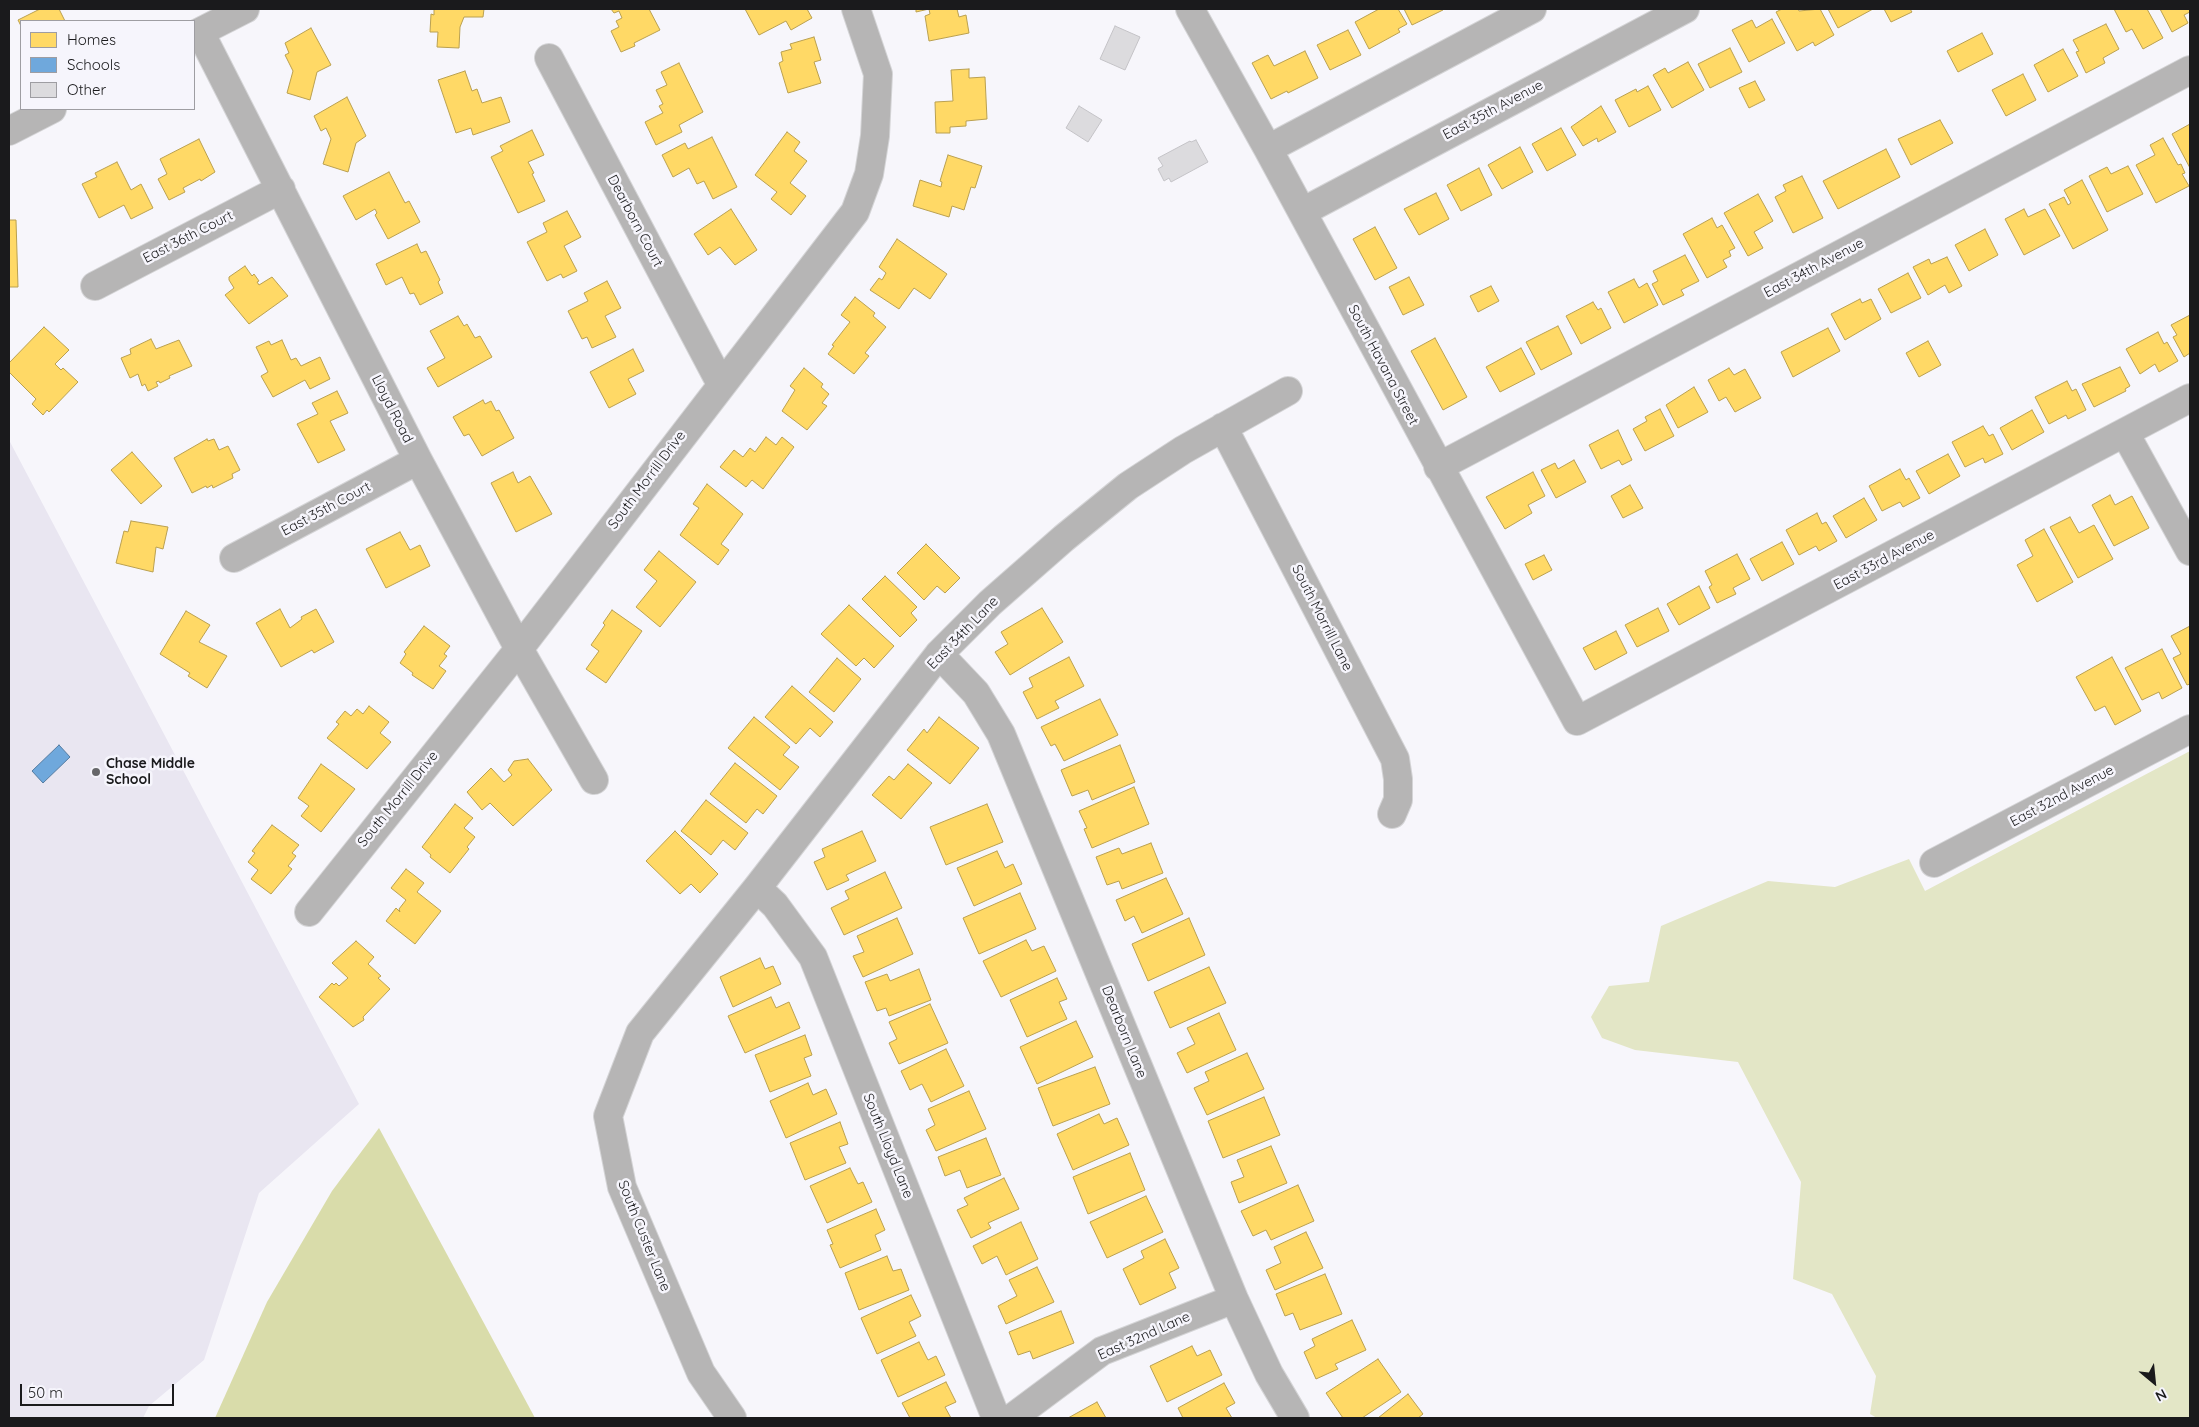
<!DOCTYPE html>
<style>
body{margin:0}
#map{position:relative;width:2199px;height:1427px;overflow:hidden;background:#f7f6fb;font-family:Quicksand,sans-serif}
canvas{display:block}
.frame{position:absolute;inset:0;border:10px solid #1a1a1c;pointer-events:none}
.legend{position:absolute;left:20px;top:20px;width:175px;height:90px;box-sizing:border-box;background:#f6f5fc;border:1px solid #9e9da2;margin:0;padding:6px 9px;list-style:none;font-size:15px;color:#1a1a1c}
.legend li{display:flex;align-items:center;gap:10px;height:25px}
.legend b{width:25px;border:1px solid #9e9da2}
.north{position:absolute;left:2129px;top:1357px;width:50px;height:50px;-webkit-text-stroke:4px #f6f5fc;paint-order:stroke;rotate:152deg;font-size:14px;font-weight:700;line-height:20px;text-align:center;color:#1a1a1c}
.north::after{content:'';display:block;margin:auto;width:18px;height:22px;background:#1a1a1c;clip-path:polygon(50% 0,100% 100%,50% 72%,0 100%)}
.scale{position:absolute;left:20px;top:1384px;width:154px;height:22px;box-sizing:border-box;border:2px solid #1a1a1c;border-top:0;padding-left:6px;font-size:15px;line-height:18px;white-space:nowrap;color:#1a1a1c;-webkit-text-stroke:4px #f6f5fc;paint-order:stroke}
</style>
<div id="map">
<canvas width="2199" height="1427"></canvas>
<div class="frame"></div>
<ul class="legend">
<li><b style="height:14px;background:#ffd966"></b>Homes</li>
<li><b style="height:14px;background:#6fa8dc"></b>Schools</li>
<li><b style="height:14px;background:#dcdbde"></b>Other</li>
</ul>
<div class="north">N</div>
<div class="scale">50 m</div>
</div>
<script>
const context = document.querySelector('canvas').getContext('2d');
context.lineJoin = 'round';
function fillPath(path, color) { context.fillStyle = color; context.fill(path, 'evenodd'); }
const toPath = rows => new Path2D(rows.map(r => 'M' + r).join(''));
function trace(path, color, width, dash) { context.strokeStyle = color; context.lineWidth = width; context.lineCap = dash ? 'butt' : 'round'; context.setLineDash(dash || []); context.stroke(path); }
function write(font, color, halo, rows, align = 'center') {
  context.font = font + ' Quicksand,sans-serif'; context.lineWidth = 5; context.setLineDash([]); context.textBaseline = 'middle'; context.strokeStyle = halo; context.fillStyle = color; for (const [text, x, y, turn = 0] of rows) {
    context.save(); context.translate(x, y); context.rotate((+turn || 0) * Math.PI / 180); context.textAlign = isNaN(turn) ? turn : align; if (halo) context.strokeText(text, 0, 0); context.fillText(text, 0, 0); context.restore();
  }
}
fillPath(toPath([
 [9,440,359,1104,259,1193,204,1360,149,1406,143,1418,9,1418]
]), '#e9e6f1');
fillPath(toPath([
 [2190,751,2190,1418,1877,1418,1870,1414,1876,1376,1832,1294,1793,1279,1801,1182,1738,1062,1635,1050,1602,1038,1591,1017,1609,986,1649,982,1661,926,1768,881,1835,887,1909,859,1925,891]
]), '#e3e6c6');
fillPath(toPath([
 [379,1128,535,1418,215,1418,267,1302,332,1191]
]), '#d9dcaa');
const homes = toPath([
 [40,9,59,9,65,21,21,21,21,26,18,20,40,9],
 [434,9,484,9,483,17,464,17,460,27,459,48,437,47,438,32,430,32,431,14,434,15,434,9],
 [611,9,649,9,660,30,634,43,635,46,621,52,611,31,619,27,616,21,622,18,619,11,614,13,611,9],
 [745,9,807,9,812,18,791,30,786,21,759,35,745,9],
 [916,9,957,9,959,17,966,15,969,33,929,41,925,16,930,14,929,9,916,12,916,9],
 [1379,9,1398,9,1407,24,1398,29,1400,32,1369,49,1355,22,1379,9],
 [1404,9,1442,9,1443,10,1412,25,1404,9],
 [1782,9,1798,9,1799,11,1820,9,1834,35,1815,46,1813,42,1797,51,1776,12,1782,9],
 [1828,9,1873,9,1838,28,1828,9],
 [1884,9,1910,9,1912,12,1891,22,1884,9],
 [2114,9,2147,9,2163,38,2143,49,2132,29,2126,32,2114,9],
 [2160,9,2190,9,2190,12,2184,15,2188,23,2172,32,2160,9],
 [1772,19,1785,43,1749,62,1732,30,1752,20,1756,28,1772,19],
 [2106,24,2119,49,2103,58,2105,63,2086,73,2076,52,2079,51,2073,40,2106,24],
 [311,28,331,65,317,72,310,100,287,93,293,71,285,55,289,53,285,43,311,28],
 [1348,30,1361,55,1330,70,1317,45,1348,30],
 [1982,33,1993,54,1958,72,1947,51,1982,33],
 [814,37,821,60,814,62,821,83,788,93,779,63,783,61,781,52,792,49,790,44,814,37],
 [1730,48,1742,72,1710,88,1698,64,1730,48],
 [2063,49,2078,76,2048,92,2034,65,2063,49],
 [1305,51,1318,78,1288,93,1287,91,1271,99,1252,63,1268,55,1274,66,1305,51],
 [1688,62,1704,90,1672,108,1653,75,1665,68,1668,73,1688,62],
 [679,63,703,112,679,125,682,132,656,145,645,122,663,113,659,106,663,104,656,90,667,85,661,72,679,63],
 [969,69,969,78,985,77,987,119,966,121,966,126,950,127,950,133,936,133,935,102,953,101,951,70,969,69],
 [465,71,472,91,477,89,482,103,501,97,510,122,473,135,471,128,456,133,438,80,465,71],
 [2023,74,2036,100,2006,116,1992,90,2023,74],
 [1755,81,1765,100,1749,108,1739,88,1755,81],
 [1648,86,1661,110,1629,127,1615,100,1636,89,1637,92,1648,86],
 [347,97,366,136,356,143,348,172,323,164,331,139,326,128,321,131,314,116,347,97],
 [1601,106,1616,132,1598,142,1597,138,1583,146,1571,127,1601,106],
 [1940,120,1953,143,1911,165,1898,139,1940,120],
 [2190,124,2190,168,2172,134,2190,124],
 [1561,128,1576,155,1547,171,1532,144,1561,128],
 [532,130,544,155,528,162,534,173,532,174,545,201,518,213,491,157,503,151,500,146,532,130],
 [787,132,800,142,794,151,807,161,790,183,806,196,791,215,771,199,777,192,755,175,787,132],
 [712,137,737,187,713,199,704,181,697,184,689,168,673,177,662,155,685,143,688,149,712,137],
 [2163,138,2178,165,2181,164,2185,173,2182,174,2189,186,2156,203,2136,165,2155,155,2150,145,2163,138],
 [199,139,215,172,201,181,200,179,183,188,185,192,169,200,158,179,167,174,160,159,199,139],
 [1520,147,1533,172,1502,189,1488,165,1520,147],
 [1886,149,1900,177,1838,209,1823,181,1886,149],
 [948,155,982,166,975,188,971,187,964,210,952,206,949,217,913,206,920,180,941,187,942,182,940,181,948,155],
 [117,162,131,190,141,184,153,208,131,219,124,205,99,218,82,184,97,177,95,173,117,162],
 [2128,166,2143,194,2107,212,2089,176,2107,167,2111,174,2128,166],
 [1479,168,1492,195,1461,211,1447,185,1479,168],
 [389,172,405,203,409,201,420,222,388,239,375,215,377,213,375,209,356,220,343,196,389,172],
 [1802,176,1823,218,1793,233,1775,197,1786,191,1783,185,1802,176],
 [2082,180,2108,230,2073,249,2049,204,2064,197,2068,205,2071,203,2064,190,2082,180],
 [1436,193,1449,219,1419,235,1404,209,1436,193],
 [1758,194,1773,221,1754,232,1763,248,1748,256,1724,213,1758,194],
 [731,209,757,250,735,265,720,247,708,255,694,234,731,209],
 [2024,209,2028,217,2045,209,2060,236,2024,255,2005,219,2024,209],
 [567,211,581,237,564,246,577,271,563,278,561,274,547,281,527,242,547,232,543,223,567,211],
 [1712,218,1717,228,1722,225,1735,248,1729,251,1731,256,1723,260,1727,267,1707,278,1683,234,1712,218],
 [9,220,16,220,18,287,9,287,9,220],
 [1375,227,1397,268,1375,280,1353,239,1375,227],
 [1985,229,1998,255,1969,271,1955,245,1985,229],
 [897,239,947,274,930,299,914,288,899,309,870,290,879,278,882,280,886,273,879,267,897,239],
 [417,244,421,253,426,251,440,280,438,282,443,293,420,305,414,293,410,294,402,277,386,285,376,264,417,244],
 [1685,255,1699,281,1681,290,1684,295,1663,305,1652,284,1658,281,1653,271,1685,255],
 [1947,257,1962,286,1949,293,1945,285,1928,295,1913,267,1929,259,1931,264,1947,257],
 [245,266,252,276,254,274,259,281,257,282,259,285,272,277,288,296,249,324,225,295,234,288,229,280,229,277,245,266],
 [1908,273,1921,298,1891,313,1878,289,1908,273],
 [1409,277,1424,305,1403,315,1389,287,1409,277],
 [1634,279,1639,288,1647,283,1658,305,1624,323,1608,292,1634,279],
 [607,281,621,308,605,316,616,337,592,348,587,337,582,339,568,311,588,301,584,293,607,281],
 [1491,286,1499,301,1478,312,1470,296,1491,286],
 [855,297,875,313,873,316,886,327,865,353,869,356,854,374,828,354,834,346,832,345,850,322,841,315,855,297],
 [1860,299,1862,303,1871,299,1881,319,1845,340,1831,314,1860,299],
 [1593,302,1598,310,1601,308,1611,328,1581,344,1566,316,1593,302],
 [2190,315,2190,353,2184,357,2173,337,2177,335,2171,325,2190,315],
 [458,316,464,326,467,324,475,338,480,336,492,357,438,387,427,368,445,358,430,331,458,316],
 [1558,326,1572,354,1541,370,1526,342,1558,326],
 [44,327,69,350,55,364,61,370,63,368,78,382,49,412,47,410,43,415,32,404,36,399,9,372,9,363,44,327],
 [1828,328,1840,351,1793,377,1781,352,1828,328],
 [2158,332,2164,344,2167,342,2178,361,2159,372,2155,364,2140,374,2126,349,2158,332],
 [1435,338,1467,397,1443,410,1411,351,1435,338],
 [151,339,156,349,179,340,192,366,169,376,170,378,160,383,159,381,156,382,158,386,148,391,145,384,142,386,138,374,130,378,121,358,131,354,130,349,151,339],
 [282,340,291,360,296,358,301,366,320,357,330,379,310,389,305,380,273,397,261,376,268,372,256,347,269,341,271,345,282,340],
 [1928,341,1941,365,1919,377,1906,353,1928,341],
 [1521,348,1535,374,1500,392,1486,367,1521,348],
 [633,349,644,371,628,379,636,394,609,408,590,372,633,349],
 [2120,367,2130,386,2125,389,2126,391,2094,407,2082,384,2120,367],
 [804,368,823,384,821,387,829,394,822,403,827,406,807,430,782,411,795,390,790,386,804,368],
 [1729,368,1734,375,1745,369,1761,398,1735,412,1726,397,1719,401,1708,380,1729,368],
 [2067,381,2072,391,2076,389,2086,410,2068,419,2066,415,2049,424,2035,397,2067,381],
 [1694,387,1708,412,1678,428,1666,405,1694,387],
 [337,391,348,413,330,421,345,450,318,463,297,424,318,414,312,403,337,391],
 [483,400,485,404,491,401,496,411,499,410,514,438,482,456,469,434,464,436,453,417,483,400],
 [1660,409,1674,436,1645,451,1633,429,1647,421,1645,417,1660,409],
 [2032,410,2044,432,2012,450,2000,428,2032,410],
 [1983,426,1989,436,1993,434,2003,454,1985,463,1983,458,1965,467,1952,442,1983,426],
 [1618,430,1632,460,1622,465,1619,460,1601,469,1589,445,1618,430],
 [766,437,776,445,782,437,794,447,763,489,752,480,746,487,720,467,734,450,743,457,750,448,755,452,766,437],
 [207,439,208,441,214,439,219,450,228,446,240,470,232,474,233,478,213,488,212,485,207,488,206,486,192,493,174,458,207,439],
 [132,452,162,486,141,504,111,470,132,452],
 [1948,454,1960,476,1929,494,1916,471,1948,454],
 [1574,460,1586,482,1556,498,1541,470,1555,463,1558,469,1574,460],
 [1900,469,1906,480,1909,478,1920,498,1903,507,1900,502,1882,511,1869,486,1900,469],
 [513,472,518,483,530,476,552,514,516,532,491,483,513,472],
 [1533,472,1545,496,1528,505,1532,513,1505,529,1486,497,1533,472],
 [707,484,743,514,721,544,729,550,718,565,680,535,699,508,693,504,707,484],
 [1630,485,1643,508,1623,518,1611,496,1630,485],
 [2110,495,2115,505,2132,496,2149,528,2114,546,2092,505,2110,495],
 [1864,498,1877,520,1846,538,1833,516,1864,498],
 [1817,513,1822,524,1826,522,1837,541,1819,551,1816,546,1799,555,1786,530,1817,513],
 [2070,517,2079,533,2094,525,2113,559,2078,578,2050,527,2070,517],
 [131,521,168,527,163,549,156,547,153,572,116,563,124,531,128,532,131,521],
 [2044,529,2073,582,2037,602,2017,565,2033,556,2025,540,2044,529],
 [400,532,410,550,420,545,430,566,386,588,366,549,400,532],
 [1782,542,1794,564,1762,581,1750,559,1782,542],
 [926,544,960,578,945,593,937,586,924,600,897,573,926,544],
 [659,551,696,582,660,627,636,607,657,581,644,570,659,551],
 [1737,554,1750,579,1733,588,1736,594,1717,603,1709,587,1712,585,1705,571,1737,554],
 [1544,555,1552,570,1533,580,1525,564,1544,555],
 [885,576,917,607,911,613,917,620,900,637,862,599,885,576],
 [1699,586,1710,608,1679,625,1667,604,1699,586],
 [849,605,894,646,874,668,864,658,856,666,821,634,849,605],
 [1042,608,1063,642,1010,675,995,652,1008,644,1001,632,1042,608],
 [1658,608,1669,631,1637,647,1625,625,1658,608],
 [280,609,290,628,302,619,301,617,316,609,334,642,314,653,312,650,281,667,256,623,280,609],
 [612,610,642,631,606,683,586,669,599,651,591,645,605,625,603,623,612,610],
 [186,611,210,625,199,642,227,656,207,688,188,676,190,673,160,654,186,611],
 [424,626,450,646,444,654,447,656,439,666,446,671,433,689,412,675,413,673,400,663,406,654,404,652,424,626],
 [2190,626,2190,684,2187,685,2173,658,2181,654,2171,636,2190,626],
 [1616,631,1627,653,1595,670,1583,648,1616,631],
 [2162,649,2182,688,2162,699,2159,692,2142,700,2125,668,2162,649],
 [1069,657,1084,686,1055,701,1059,708,1037,719,1023,692,1033,687,1029,678,1069,657],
 [2112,657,2141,711,2115,725,2105,706,2095,711,2076,677,2112,657],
 [837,658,861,679,834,712,809,692,837,658],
 [792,686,833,722,820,737,810,728,796,744,765,717,792,686],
 [1100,699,1118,735,1064,761,1055,744,1051,746,1041,727,1100,699],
 [369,706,389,722,380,733,391,742,367,769,327,738,339,724,336,722,345,711,351,716,357,709,363,714,369,706],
 [754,717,790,747,783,755,799,767,780,790,728,748,754,717],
 [939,717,979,748,950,784,907,750,924,729,927,733,939,717],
 [1120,745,1135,782,1092,800,1088,790,1072,796,1061,770,1120,745],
 [528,759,552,790,513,826,490,803,482,810,467,792,491,768,504,782,512,775,508,770,514,761,528,759],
 [735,763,777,796,763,814,757,809,746,823,710,794,735,763],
 [321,764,355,789,321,832,301,816,309,806,298,798,321,764],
 [908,764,932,783,901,819,872,795,889,776,894,780,908,764],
 [1134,787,1149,824,1092,848,1084,829,1087,828,1079,811,1134,787],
 [706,800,748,833,735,850,723,840,711,855,681,831,706,800],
 [455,804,473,818,464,828,475,837,467,847,469,849,450,873,430,857,431,855,422,847,455,804],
 [987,804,1003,842,946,865,930,827,987,804],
 [272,825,299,845,292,853,296,856,288,866,292,869,271,894,251,879,258,870,248,862,255,853,252,851,272,825],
 [675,831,718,874,700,893,691,884,680,894,646,861,675,831],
 [862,831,876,861,846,875,849,880,827,890,814,862,825,857,822,849,862,831],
 [1151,843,1163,873,1122,889,1119,881,1107,885,1096,857,1119,848,1122,854,1151,843],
 [997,851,1005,868,1013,864,1022,884,974,906,957,868,997,851],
 [406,869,424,883,417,892,441,911,415,944,386,921,396,908,400,912,399,909,406,900,391,888,406,869],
 [885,872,902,908,844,935,831,908,849,899,845,891,885,872],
 [1166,878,1183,914,1142,933,1134,916,1125,921,1116,900,1166,878],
 [1020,893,1036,929,979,954,963,918,1020,893],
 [897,918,913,954,863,977,853,956,864,952,857,936,897,918],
 [1189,918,1205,955,1148,981,1132,944,1189,918],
 [1026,940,1032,951,1044,946,1056,971,1001,997,983,961,1026,940],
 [356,941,374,957,368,964,381,976,378,978,390,989,363,1017,364,1020,353,1027,319,997,332,983,334,985,336,983,339,986,348,978,332,963,356,941],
 [760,958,765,969,773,966,781,984,733,1007,720,977,760,958],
 [1209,967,1226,1003,1170,1028,1154,992,1209,967],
 [919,969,931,1000,889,1016,886,1008,877,1011,865,982,887,974,890,981,919,969],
 [1057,978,1067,999,1059,1002,1067,1019,1027,1037,1010,1000,1057,978],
 [771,997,776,1008,789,1002,800,1028,745,1053,728,1016,771,997],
 [930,1004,948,1043,899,1064,889,1043,897,1039,889,1022,930,1004],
 [1219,1013,1236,1050,1187,1073,1177,1053,1195,1044,1187,1028,1219,1013],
 [1076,1021,1093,1057,1037,1084,1020,1047,1076,1021],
 [805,1035,812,1055,804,1058,811,1076,770,1092,755,1055,805,1035],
 [946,1049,964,1086,931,1102,922,1084,910,1090,901,1071,946,1049],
 [1247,1053,1264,1089,1207,1115,1194,1088,1209,1081,1205,1072,1247,1053],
 [1095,1067,1110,1104,1053,1126,1038,1088,1095,1067],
 [808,1083,813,1095,826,1089,837,1114,786,1138,770,1101,808,1083],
 [969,1091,986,1129,936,1151,926,1130,935,1125,928,1109,969,1091],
 [1264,1097,1280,1135,1223,1158,1208,1121,1264,1097],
 [1099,1114,1104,1124,1117,1118,1129,1145,1073,1170,1057,1134,1099,1114],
 [840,1122,848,1144,839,1147,846,1163,805,1180,790,1143,840,1122],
 [986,1138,1001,1175,967,1188,960,1170,945,1176,938,1157,986,1138],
 [1271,1146,1287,1183,1239,1203,1231,1182,1244,1177,1237,1160,1271,1146],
 [1130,1153,1145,1190,1088,1214,1073,1177,1130,1153],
 [850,1168,858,1184,863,1182,872,1202,827,1223,810,1186,850,1168],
 [1004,1178,1019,1209,988,1223,991,1228,971,1238,957,1210,968,1205,964,1198,1004,1178],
 [1298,1185,1314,1221,1271,1240,1266,1230,1253,1236,1241,1211,1298,1185],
 [1146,1196,1163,1232,1107,1258,1090,1222,1146,1196],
 [876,1209,885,1230,875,1235,881,1250,840,1268,830,1245,833,1244,827,1230,876,1209],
 [1021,1222,1038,1259,1006,1275,997,1256,982,1264,973,1246,1021,1222],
 [1306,1232,1323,1268,1275,1290,1266,1270,1281,1263,1274,1247,1306,1232],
 [1165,1239,1179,1268,1169,1273,1176,1288,1140,1305,1123,1269,1144,1258,1141,1251,1165,1239],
 [887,1256,893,1271,901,1269,909,1290,859,1310,845,1273,887,1256],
 [1037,1267,1054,1302,1006,1324,998,1306,1017,1296,1009,1280,1037,1267],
 [1325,1274,1342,1314,1300,1330,1293,1313,1285,1316,1276,1294,1325,1274],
 [911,1295,921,1316,909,1322,916,1336,877,1354,861,1318,911,1295],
 [1061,1311,1074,1343,1033,1359,1030,1351,1018,1355,1009,1332,1061,1311],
 [1352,1320,1366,1350,1335,1364,1338,1369,1316,1379,1304,1352,1315,1346,1312,1339,1352,1320],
 [919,1342,928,1360,936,1356,945,1375,898,1397,881,1360,919,1342],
 [1192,1346,1197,1356,1210,1350,1222,1375,1167,1402,1150,1366,1192,1346],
 [1378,1359,1401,1392,1362,1418,1343,1418,1326,1393,1378,1359],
 [946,1382,956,1402,945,1407,951,1418,910,1418,902,1403,946,1382],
 [1224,1383,1235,1403,1226,1408,1232,1418,1183,1418,1178,1408,1224,1383],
 [1408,1394,1423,1414,1418,1418,1378,1418,1408,1394],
 [1097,1402,1106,1418,1068,1418,1097,1402]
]);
fillPath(homes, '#ffd966');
trace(homes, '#baa050', 1);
const schools = toPath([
 [59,745,70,757,43,783,32,771,59,745]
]);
fillPath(schools, '#6fa8dc');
trace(schools, '#567da2', 1);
const building = toPath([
 [1115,26,1140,37,1125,70,1100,59,1115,26],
 [1079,106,1102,120,1088,142,1066,128,1079,106],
 [1196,140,1208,162,1171,182,1169,178,1164,181,1158,169,1163,166,1158,158,1190,141,1191,142,1196,140]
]);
fillPath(building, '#dcdbde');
trace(building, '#c4c3c7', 1);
const minor = toPath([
 [1190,9,1268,149,1577,721,2190,398],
 [200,32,418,460,519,649,594,780],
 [194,35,245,9],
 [549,58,721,384],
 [9,131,52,109],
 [1268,149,1532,9],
 [1302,212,1685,9],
 [95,286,281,189],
 [1223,427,1395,759,1398,779,1398,800,1392,814],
 [2125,433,2190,551],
 [1438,467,2190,70],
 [234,558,418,460],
 [939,654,976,693,1001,734,1234,1299,1269,1374,1295,1418],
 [1934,863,2190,729],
 [757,888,775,905,813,957,996,1418],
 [309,912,519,649,855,212,869,174,875,136,878,74,856,9],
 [732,1418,701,1373,622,1187,608,1116,640,1033,757,888,939,654,990,603,1064,538,1128,486,1183,450,1288,391],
 [1012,1418,1102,1351,1234,1299]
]);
trace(minor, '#d4d4d6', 30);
trace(minor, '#b6b5b5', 28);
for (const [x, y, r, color] of [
 [96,772,5,"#67676a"]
]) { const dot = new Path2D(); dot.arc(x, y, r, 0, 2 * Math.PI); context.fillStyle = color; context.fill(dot); trace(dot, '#f6f5fc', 2); }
write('14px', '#1a1a1c', '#f6f5fc', [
 ["East 35th Avenue",1493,110,-28],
 ["Dearborn Court",635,221,62],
 ["East 36th Court",188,237,-27],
 ["East 34th Avenue",1814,268,-28],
 ["South Havana Street",1383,365,62],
 ["Lloyd Road",392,409,63],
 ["South Morrill Drive",647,480,-53],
 ["East 35th Court",326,509,-28],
 ["East 33rd Avenue",1884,560,-28],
 ["South Morrill Lane",1322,618,63],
 ["East 34th Lane",963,633,-46],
 ["East 32nd Avenue",2062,796,-28],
 ["South Morrill Drive",398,799,-51],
 ["Dearborn Lane",1124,1032,68],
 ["South Lloyd Lane",888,1146,68],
 ["South Custer Lane",644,1236,68],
 ["East 32nd Lane",1144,1336,-24]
]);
write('bold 14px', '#1a1a1c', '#f6f5fc', [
 ["Chase Middle",106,764],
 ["School",106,780]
], 'left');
</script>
